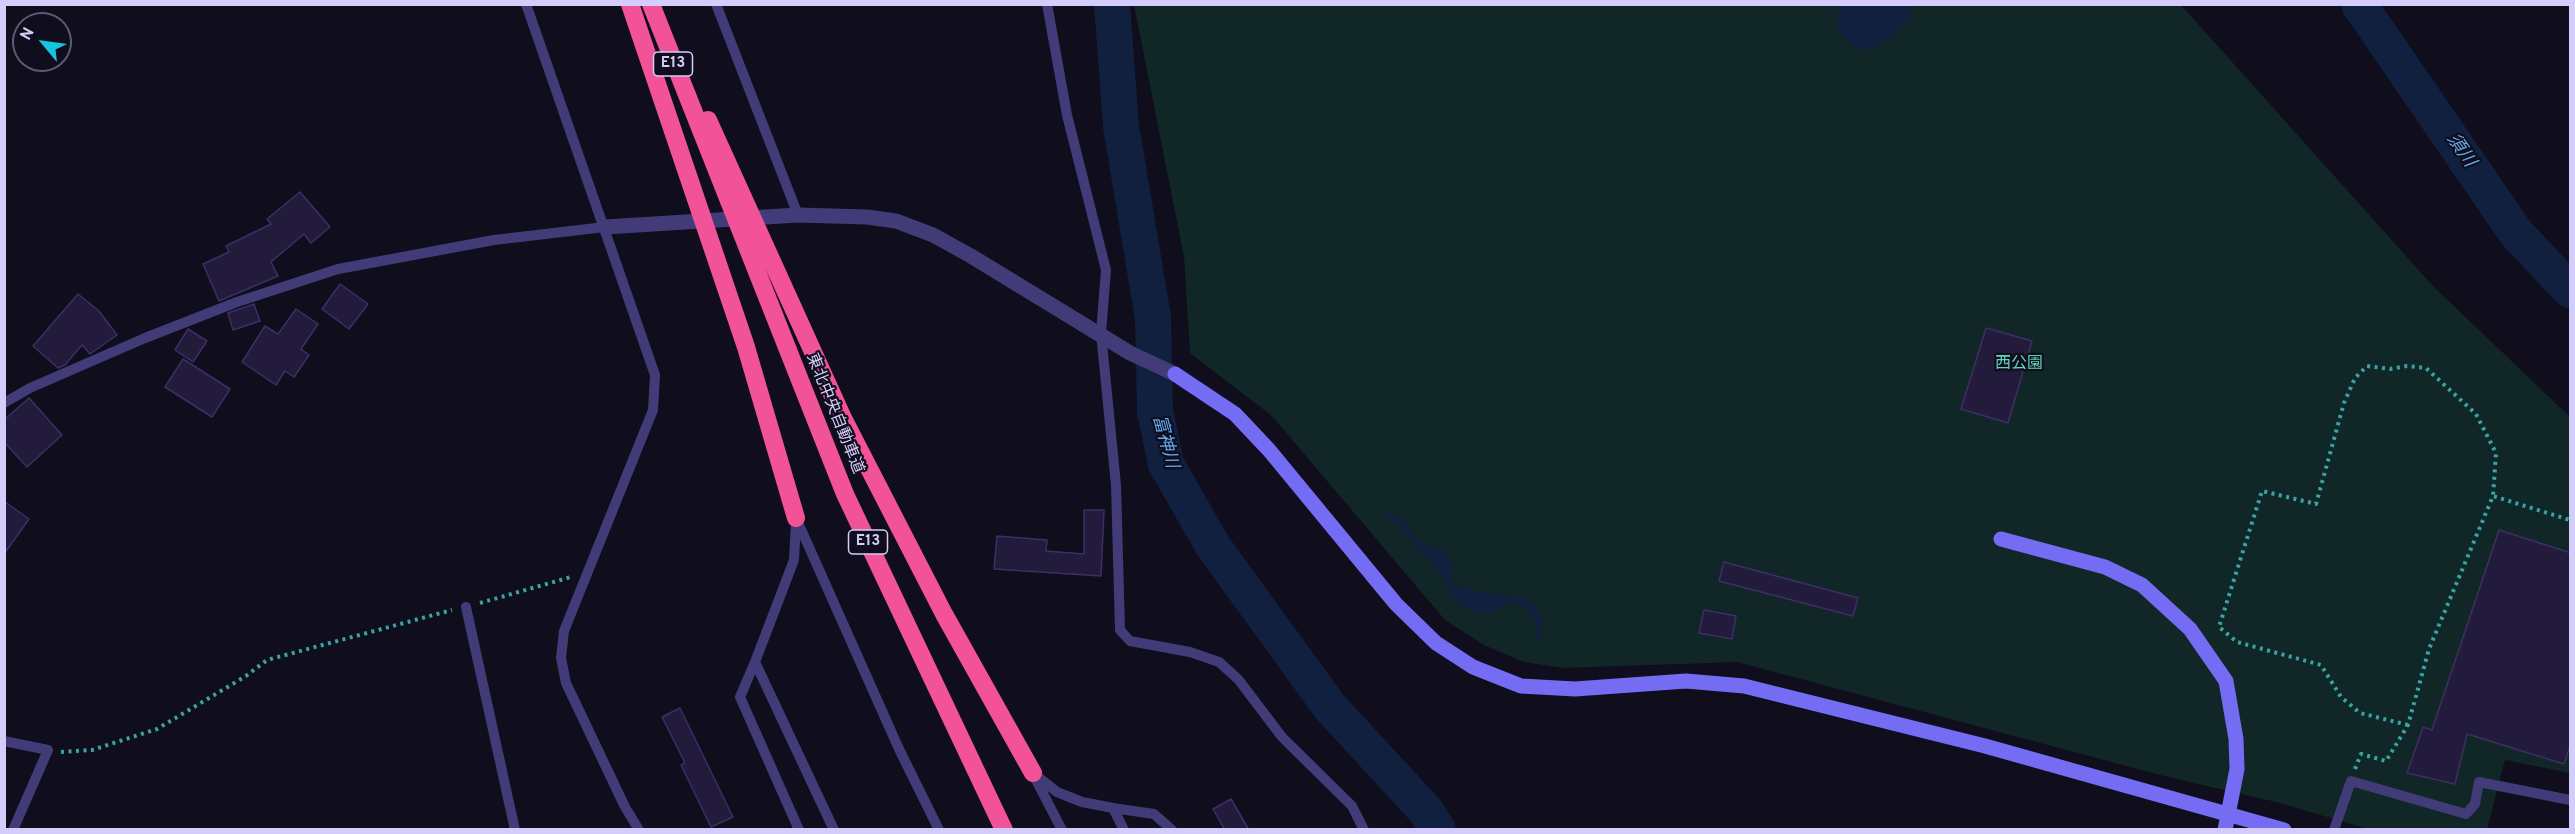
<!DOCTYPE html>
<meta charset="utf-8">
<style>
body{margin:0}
#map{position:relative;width:2575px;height:834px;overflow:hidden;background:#100d1d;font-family:Overpass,sans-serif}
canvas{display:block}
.frame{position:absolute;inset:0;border:6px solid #d4cdfb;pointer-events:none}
.north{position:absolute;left:12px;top:12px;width:60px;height:60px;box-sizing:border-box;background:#100d1d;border:2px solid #5e5a76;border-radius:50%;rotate:299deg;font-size:16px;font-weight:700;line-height:24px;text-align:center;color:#d4cdfb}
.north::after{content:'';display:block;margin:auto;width:21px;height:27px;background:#13c5e1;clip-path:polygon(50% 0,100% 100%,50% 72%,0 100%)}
</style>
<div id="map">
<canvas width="2575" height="834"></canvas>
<div class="frame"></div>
<div class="north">N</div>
</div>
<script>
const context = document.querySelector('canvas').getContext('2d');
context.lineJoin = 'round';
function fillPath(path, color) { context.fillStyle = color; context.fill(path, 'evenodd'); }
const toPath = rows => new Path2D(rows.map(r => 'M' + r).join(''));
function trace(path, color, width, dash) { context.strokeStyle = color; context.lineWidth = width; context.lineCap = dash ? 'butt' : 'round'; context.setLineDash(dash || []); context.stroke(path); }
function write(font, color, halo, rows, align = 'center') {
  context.font = font + ' Overpass,"Noto Sans JP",sans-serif'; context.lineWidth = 4.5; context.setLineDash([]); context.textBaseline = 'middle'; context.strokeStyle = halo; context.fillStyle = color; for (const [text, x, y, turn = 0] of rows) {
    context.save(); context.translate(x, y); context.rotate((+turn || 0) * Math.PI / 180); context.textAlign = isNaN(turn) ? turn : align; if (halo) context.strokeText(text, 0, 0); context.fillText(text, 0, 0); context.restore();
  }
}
fillPath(toPath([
 [1134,5,2181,5,2433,286,2570,417,2570,773,2505,760,2487,829,2368,829,2276,802,2164,776,1737,662,1563,668,1524,662,1484,645,1445,620,1272,416,1190,353,1184,257]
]), '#112626');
fillPath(toPath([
 [1841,5,1841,4,1912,5,1909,17,1894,34,1876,47,1861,50,1852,46,1839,32,1837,18],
 [1388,512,1403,518,1418,542,1443,550,1452,562,1451,579,1455,587,1527,599,1537,608,1543,627,1540,640,1536,639,1537,625,1525,606,1511,603,1491,612,1478,612,1463,607,1455,600,1436,566,1417,548,1400,524,1388,517]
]), '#10203e');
trace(toPath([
 [1112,4,1121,126,1153,318,1155,411,1166,464,1213,546,1330,707,1426,811,1438,830],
 [2359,4,2516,233,2570,290]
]), '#10203e', 36);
const building = toPath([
 [300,192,330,227,311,243,304,234,271,262,278,276,219,301,203,264,229,252,226,246,271,224,267,219,300,192],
 [340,284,368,304,349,329,322,309,340,284],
 [78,294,99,311,117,335,90,354,82,345,65,365,58,368,33,346,78,294],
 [254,304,260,321,233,330,228,313,254,304],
 [296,309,318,324,301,349,309,355,294,377,285,371,276,385,242,362,265,326,278,334,296,309],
 [1986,328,2032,341,2008,423,1961,409,1986,328],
 [188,329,207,341,193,362,175,350,188,329],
 [183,359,230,389,212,417,165,387,183,359],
 [29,398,62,435,27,467,4,442,4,420,29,398],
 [4,501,29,519,4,554,4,501],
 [1084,510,1104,510,1101,576,994,569,997,536,1047,540,1046,551,1084,554,1084,510],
 [2499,530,2571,553,2571,743,2564,764,2467,734,2455,784,2407,773,2423,727,2432,730,2499,530],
 [1724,562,1858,598,1853,616,1719,581,1724,562],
 [1704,610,1736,616,1732,639,1699,633,1704,610],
 [680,708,733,817,711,827,681,765,685,763,662,717,680,708],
 [1231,799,1249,830,1225,830,1213,809,1231,799]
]);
fillPath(building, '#231b3c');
trace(building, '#3c2f66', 1.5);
trace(toPath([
 [480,603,571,577],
 [2408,725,2360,713,2341,697,2321,665,2237,642,2219,627,2262,491,2316,504,2344,403,2355,378,2367,366,2390,369,2407,366,2426,368,2476,414,2496,453,2493,496],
 [61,752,92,750,157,729,246,676,267,660,452,610],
 [2355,769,2361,754,2386,761,2408,725,2429,649,2493,496,2570,520]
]), '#37a5a3', 4, [3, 4.5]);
trace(toPath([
 [526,4,655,375,653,410,564,631,561,658,566,683,625,807,639,830],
 [716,4,798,215],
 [1047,4,1067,115,1106,270,1101,333,1116,485,1120,630,1130,641,1190,652,1219,662,1238,679,1282,737,1352,806,1364,830],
 [4,403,30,388,145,338,237,302,338,269,494,240,605,227],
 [796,518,899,749,939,830],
 [796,522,794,560,755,662,834,830],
 [466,607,515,830],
 [755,662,740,697,799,830],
 [4,741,48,750,13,830],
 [1033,773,1057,792,1082,802,1113,808,1124,830],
 [1034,776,1062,830],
 [1113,808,1154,814,1172,830],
 [2334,830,2351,781,2466,814,2475,804,2479,782,2570,800]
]), '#413c78', 10);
trace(toPath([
 [605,227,798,215,867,217,896,221,933,235,971,256,1130,353,1175,374]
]), '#413c78', 15);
trace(toPath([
 [1175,374,1235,414,1269,450,1396,604,1436,643,1473,667,1521,686,1575,689,1686,681,1744,686,1985,746,2284,830],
 [2001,539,2105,567,2142,585,2190,629,2226,681,2236,739,2237,769,2225,830]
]), '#746cf3', 15);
trace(toPath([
 [630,4,746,347,796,518],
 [651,4,845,494,1004,830],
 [708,120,842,416,944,614,1033,773]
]), '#f15298', 18);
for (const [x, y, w] of [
 [673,64,39],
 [868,542,39]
]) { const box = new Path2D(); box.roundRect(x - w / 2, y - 12, w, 24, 4.5); context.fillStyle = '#100d1d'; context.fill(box); trace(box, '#d4cdfb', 1.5); }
write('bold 15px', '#d4cdfb', null, [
 ["E13",673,64],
 ["E13",868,542]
]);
write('16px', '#60d4bb', '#100d1d', [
 ["西公園",2019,365]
]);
write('16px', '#d4cdfb', '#100d1d', [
 ["東北中央自動車道",834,414,68]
]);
write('italic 18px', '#64abf2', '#100d1d', [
 ["須川",2460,151,55],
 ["富神川",1164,442,75]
]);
</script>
